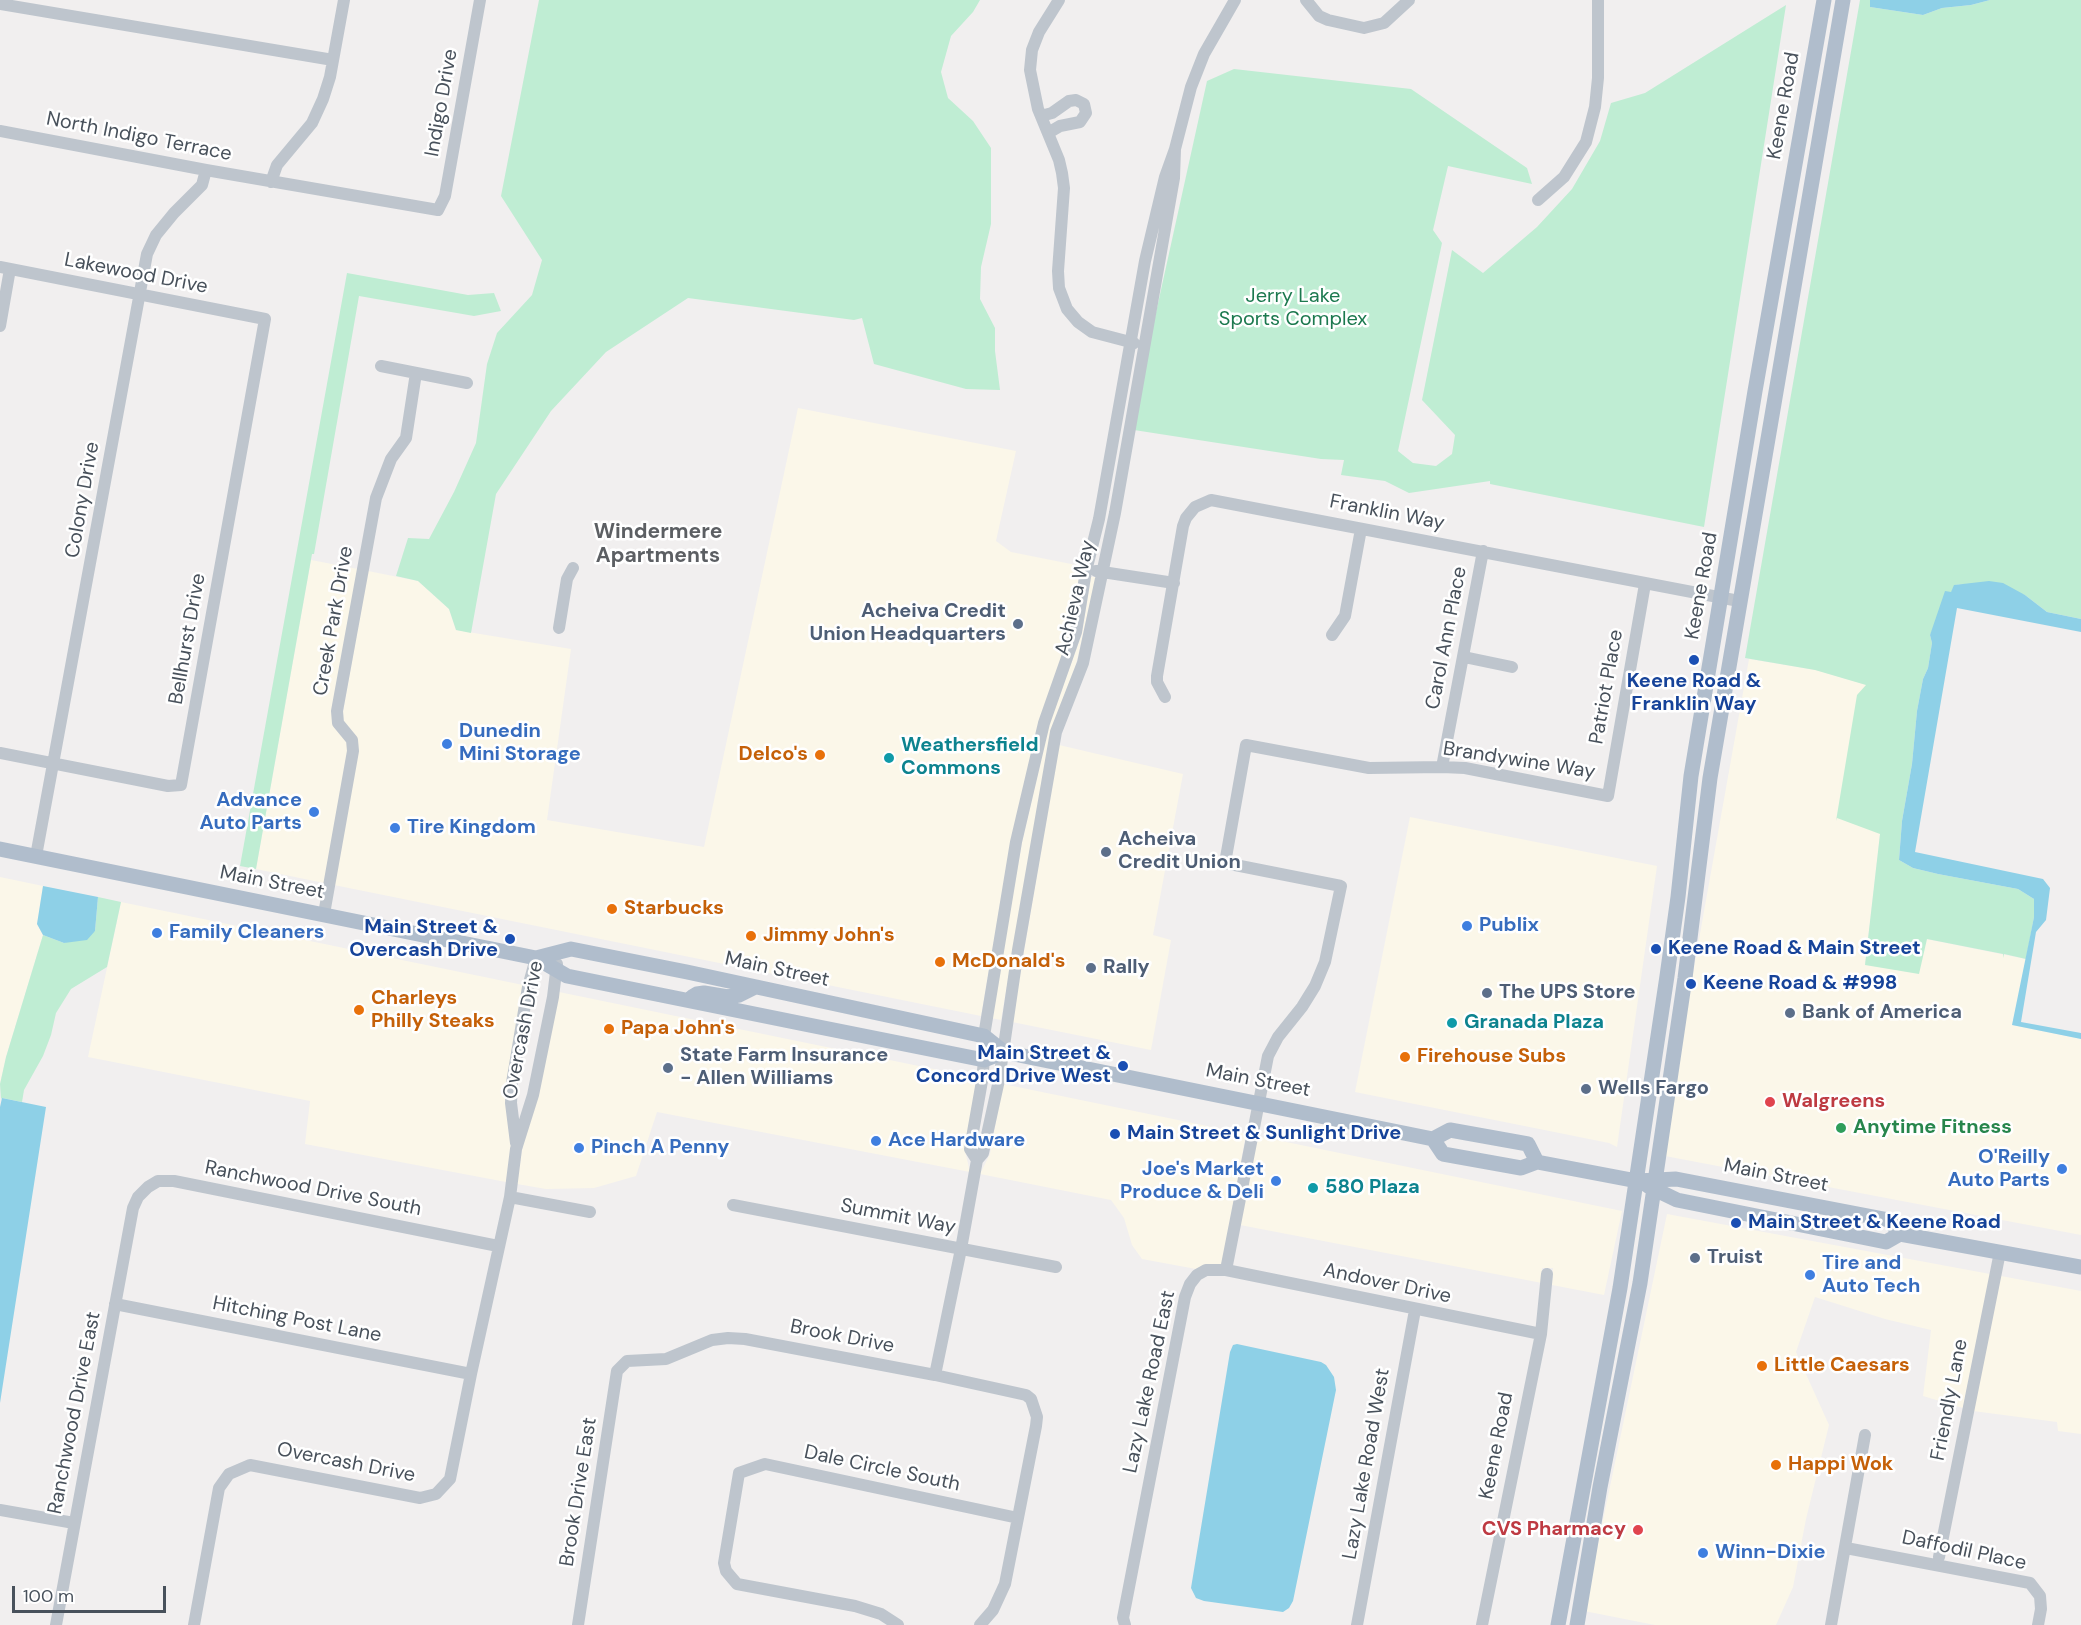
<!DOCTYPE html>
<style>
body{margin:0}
#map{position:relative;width:2081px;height:1625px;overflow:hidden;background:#f1efef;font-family:"DM Sans",sans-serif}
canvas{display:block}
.scale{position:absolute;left:12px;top:1586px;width:154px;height:27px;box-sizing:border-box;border:3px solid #48515b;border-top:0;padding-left:8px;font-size:18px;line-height:21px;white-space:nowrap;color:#48515b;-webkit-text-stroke:4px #fff;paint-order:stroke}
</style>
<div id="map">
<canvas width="2081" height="1625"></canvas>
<div class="scale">100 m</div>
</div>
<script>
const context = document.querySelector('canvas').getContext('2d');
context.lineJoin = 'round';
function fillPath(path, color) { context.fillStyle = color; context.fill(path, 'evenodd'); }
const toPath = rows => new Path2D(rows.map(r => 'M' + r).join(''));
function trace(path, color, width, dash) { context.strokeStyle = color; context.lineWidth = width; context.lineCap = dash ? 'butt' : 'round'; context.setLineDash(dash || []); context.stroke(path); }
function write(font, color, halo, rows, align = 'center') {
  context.font = font + ' "DM Sans",sans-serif'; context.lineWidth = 5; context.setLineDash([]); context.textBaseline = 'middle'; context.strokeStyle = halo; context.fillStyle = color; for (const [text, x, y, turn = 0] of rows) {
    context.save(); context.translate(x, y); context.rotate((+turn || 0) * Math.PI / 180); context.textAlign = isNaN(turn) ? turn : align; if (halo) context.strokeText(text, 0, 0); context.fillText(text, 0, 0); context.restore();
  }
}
fillPath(toPath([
 [798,408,1016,451,996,541,1011,552,1081,566,1071,631,1039,722,1011,841,981,1016,334,885,358,752,357,739,343,720,343,712,368,571,418,581,449,609,456,630,571,649,547,820,704,847],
 [311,560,358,569,333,725,347,743,348,751,324,883,256,869],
 [1091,577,1096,577,1076,664,1051,731,1001,1020,991,1018,1022,843,1049,725,1082,634],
 [1749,659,1816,670,1867,685,1880,834,1865,965,1926,939,2026,959,2012,1025,2081,1039,2081,1235,1665,1156,1685,1018],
 [1059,745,1183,774,1153,935,1171,940,1151,1050,1012,1022],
 [1410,817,1657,866,1617,1147,1609,1143,1355,1092],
 [0,877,43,886,37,924,43,935,6,1057,0,1084],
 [121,902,523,985,506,1104,511,1149,506,1182,305,1144,310,1101,88,1057],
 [559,992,977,1078,965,1151,970,1172,657,1112,636,1176,594,1188,546,1189,517,1184,522,1150],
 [1003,1084,1246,1134,1222,1264,1206,1264,1196,1269,1142,1259,1132,1245,1124,1218,1111,1200,980,1174,990,1154],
 [1257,1136,1622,1211,1604,1295,1552,1285,1553,1268,1542,1268,1542,1283,1240,1225],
 [1667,1214,1990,1274,1963,1408,1923,1396,1931,1330,1885,1319,1815,1297,1796,1352,1829,1425,1806,1519,1793,1587,1776,1625,1655,1625,1584,1611],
 [2001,1276,2081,1291,2081,1434,2058,1431,2057,1422,1973,1411]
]), '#fbf7e9');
fillPath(toPath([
 [539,0,980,0,973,12,951,36,941,72,948,98,973,121,991,148,991,224,981,267,980,299,995,328,995,351,1000,390,966,389,874,364,862,318,854,320,688,298,606,352,551,411,496,494,471,633,456,630,449,609,418,581,396,576,408,538,429,539,454,492,476,443,487,364,497,333,532,295,542,260,501,196],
 [1860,0,1870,0,1870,7,1923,15,1942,8,1971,5,1990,0,2081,0,2081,619,2047,612,2025,595,1966,584,1955,585,1930,635,1932,643,1928,668,1923,679,1917,711,1912,764,1902,821,1899,860,1913,868,1938,874,2018,889,2034,899,2034,917,2026,959,2004,954,2003,958,2003,954,1927,939,1919,974,1865,965,1880,834,1837,818,1836,821,1857,695,1866,685,1815,670,1745,658],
 [1786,5,1704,527,1490,484,1490,481,1409,493,1385,481,1341,475,1344,460,1321,459,1134,430,1153,326,1207,81,1234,69,1411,89,1527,168,1532,184,1448,166,1433,230,1442,243,1398,451,1413,463,1436,466,1452,454,1455,435,1422,400,1452,250,1483,273,1537,227,1572,189,1600,141,1611,103,1645,93],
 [347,273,468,295,494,293,501,311,474,316,359,296,314,554,312,554,256,869,240,866],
 [98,897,121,902,107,967,71,989,56,1013,51,1035,43,1056,24,1090,22,1102,2,1098,1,1099,0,1084,6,1057,43,935,64,943,95,931]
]), '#bfedd3');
fillPath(toPath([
 [1870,0,1990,0,1971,5,1942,8,1923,15,1870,7],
 [1989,581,2003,583,2025,595,2047,612,2081,619,2081,632,1957,608,1915,852,2043,879,2050,888,2046,920,2036,932,2021,1022,2081,1033,2081,1039,2012,1025,2034,917,2034,899,2018,889,1938,874,1913,868,1899,860,1902,821,1912,764,1917,711,1923,679,1928,668,1932,643,1930,635,1945,591,1951,592,1954,585],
 [43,886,98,897,95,931,87,940,64,943,43,935,37,924],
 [2,1098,46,1107,0,1403,0,1107],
 [1237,1344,1321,1362,1326,1365,1334,1377,1336,1390,1293,1601,1289,1608,1283,1612,1204,1601,1196,1598,1191,1588,1230,1352,1233,1345]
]), '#8ed0e7');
trace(toPath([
 [1059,0,1039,32,1032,50,1030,70,1038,109,1059,160,1062,173,1064,188,1058,271,1059,288,1067,309,1078,322,1092,332,1134,343],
 [1306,0,1319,16,1328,20,1364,28,1384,23,1409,0],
 [0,4,333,60],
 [1041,116,1052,113,1069,101,1076,100,1084,104,1086,113,1080,122,1060,126,1048,133],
 [0,131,206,170,438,210,445,196,480,0],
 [271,182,277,165,312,123,323,99,330,77,344,0],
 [1538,200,1564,177,1586,142,1595,107,1598,78,1598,0],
 [0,267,265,319,181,785,168,786,0,753],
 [0,326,10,269],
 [381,366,467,383],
 [1096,571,1174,583],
 [559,628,567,579,573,568],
 [1332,635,1345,616,1361,529],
 [1464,657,1512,667],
 [1165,697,1157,682,1157,676,1183,526,1186,518,1195,507,1211,500,1739,601],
 [1442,767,1483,551],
 [36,856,147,254,156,235,174,213,202,185,206,170],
 [324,914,353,751,352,740,338,723,337,711,376,498,391,459,406,438,416,373],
 [984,1036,1016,842,1044,723,1076,632,1086,571,1099,519,1145,261,1165,177,1175,149,1191,87,1204,54,1235,0],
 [516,1143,511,1103,512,1083,528,987,536,958],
 [977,1160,970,1149,982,1081,984,1060],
 [510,1197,590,1212],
 [733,1205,1056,1267],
 [1226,1270,1268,1056,1278,1037,1302,1007,1315,986,1325,962,1341,886,1225,863,1246,745,1369,768,1442,767,1465,768,1608,796,1645,584],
 [115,1304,471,1374],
 [935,1375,961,1249,977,1160,983,1153,999,1080,1018,950,1056,732,1083,663,1115,513,1174,178,1175,149],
 [0,1510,74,1523],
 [1846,1548,2030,1583,2040,1596,2041,1609,2038,1625],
 [1939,1557,2000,1252],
 [56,1625,133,1208,138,1197,148,1187,158,1181,174,1181,498,1246],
 [194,1625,219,1488,229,1474,250,1465,420,1498,436,1494,450,1479,471,1374,510,1197,516,1149,533,1095,553,997,557,964],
 [578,1625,617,1371,627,1361,666,1359,712,1340,728,1338,745,1339,935,1375,1026,1395,1031,1399,1037,1417,1036,1426,1005,1584,993,1610,980,1625],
 [898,1625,881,1614,855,1606,737,1584,726,1571,724,1563,739,1473,765,1464,1018,1518],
 [1125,1625,1123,1618,1185,1297,1190,1284,1197,1275,1206,1270,1226,1270,1541,1334],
 [1357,1625,1415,1310],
 [1482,1625,1541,1334,1547,1274],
 [1831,1625,1865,1435]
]), '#bec5cd', 12);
trace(toPath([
 [0,849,536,958,567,976,809,1025,984,1060,1004,1052],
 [536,958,571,949,687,972,984,1036,1004,1052,1433,1139,1450,1130,1528,1144,1537,1162],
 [692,997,697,994,704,993,728,997,739,995,755,987],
 [1433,1139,1443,1154,1521,1168,1537,1162,1637,1181,1676,1179,1889,1220,1900,1234],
 [1648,1186,1677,1200,1886,1242,1900,1234,2081,1267],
 [1558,1625,1620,1288,1667,976,1678,897,1691,776,1755,391,1824,0],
 [1577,1625,1600,1487,1640,1283,1685,978,1710,778,1843,0]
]), '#b0bdcc', 15);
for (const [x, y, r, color] of [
 [1018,624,6,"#5c6f8a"],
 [1694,660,6,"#1a4fb4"],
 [447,744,6,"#3f7fe0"],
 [820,755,6,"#e8710a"],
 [889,758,6,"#0f9aa8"],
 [314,812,6,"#3f7fe0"],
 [395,828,6,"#3f7fe0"],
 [1106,852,6,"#5c6f8a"],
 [612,909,6,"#e8710a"],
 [1467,926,6,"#3f7fe0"],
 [157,933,6,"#3f7fe0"],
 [751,936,6,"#e8710a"],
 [510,939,6,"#1a4fb4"],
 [1656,949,6,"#1a4fb4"],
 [940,962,6,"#e8710a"],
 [1091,968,6,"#5c6f8a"],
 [1691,984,6,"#1a4fb4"],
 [1487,993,6,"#5c6f8a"],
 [359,1010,6,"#e8710a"],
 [1790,1013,6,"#5c6f8a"],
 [1452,1023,6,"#0f9aa8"],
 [609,1029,6,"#e8710a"],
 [1405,1057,6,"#e8710a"],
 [1123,1066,6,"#1a4fb4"],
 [668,1068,6,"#5c6f8a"],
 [1586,1089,6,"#5c6f8a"],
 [1770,1102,6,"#e0444e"],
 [1841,1128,6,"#2e9e5b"],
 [1115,1134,6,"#1a4fb4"],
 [876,1141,6,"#3f7fe0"],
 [579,1148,6,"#3f7fe0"],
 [2062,1169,6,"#3f7fe0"],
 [1276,1181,6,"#3f7fe0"],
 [1313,1188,6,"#0f9aa8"],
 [1736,1223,6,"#1a4fb4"],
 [1695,1258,6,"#5c6f8a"],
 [1810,1275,6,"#3f7fe0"],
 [1762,1366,6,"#e8710a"],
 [1776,1465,6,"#e8710a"],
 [1638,1530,6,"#e0444e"],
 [1703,1553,6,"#3f7fe0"]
]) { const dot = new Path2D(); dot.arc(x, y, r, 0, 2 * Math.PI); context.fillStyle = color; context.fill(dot); trace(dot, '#fff', 2); }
write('20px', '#48515b', '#fff', [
 ["Indigo Drive",442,103,-80],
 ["Keene Road",1784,106,-80],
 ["North Indigo Terrace",139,137,11],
 ["Lakewood Drive",136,274,11],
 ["Colony Drive",83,500,-80],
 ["Franklin Way",1387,513,11],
 ["Keene Road",1702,586,-80],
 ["Achieva Way",1076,598,-77],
 ["Creek Park Drive",334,621,-80],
 ["Carol Ann Place",1447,638,-79],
 ["Bellhurst Drive",188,639,-80],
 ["Patriot Place",1607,687,-80],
 ["Brandywine Way",1519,761,9],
 ["Main Street",272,883,11],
 ["Main Street",777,970,12],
 ["Overcash Drive",524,1030,-79],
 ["Main Street",1258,1081,11],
 ["Main Street",1776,1176,11],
 ["Ranchwood Drive South",313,1189,11],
 ["Summit Way",898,1217,11],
 ["Andover Drive",1387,1284,12],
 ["Hitching Post Lane",297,1320,11],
 ["Brook Drive",842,1337,11],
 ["Lazy Lake Road East",1150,1382,-78],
 ["Friendly Lane",1950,1400,-79],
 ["Ranchwood Drive East",75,1413,-79],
 ["Keene Road",1497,1446,-79],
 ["Overcash Drive",346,1463,11],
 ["Lazy Lake Road West",1367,1464,-80],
 ["Dale Circle South",882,1469,12],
 ["Brook Drive East",579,1492,-81],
 ["Daffodil Place",1964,1551,12]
]);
write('20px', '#1c794f', '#fff', [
 ["Jerry Lake",1293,297],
 ["Sports Complex",1293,320]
]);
write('bold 20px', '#4e5e75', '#fff', [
 ["Acheiva Credit",1006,612,"right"],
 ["Union Headquarters",1006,635,"right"],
 ["Acheiva",1118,840],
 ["Credit Union",1118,863],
 ["Rally",1103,968],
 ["The UPS Store",1499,993],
 ["Bank of America",1802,1013],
 ["State Farm Insurance",680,1056],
 ["- Allen Williams",680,1079],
 ["Wells Fargo",1598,1089],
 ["Truist",1707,1258]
], 'left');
write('bold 20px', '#164399', '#fff', [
 ["Keene Road &",1694,682,"center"],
 ["Franklin Way",1694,705,"center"],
 ["Main Street &",498,928,"right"],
 ["Overcash Drive",498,951,"right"],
 ["Keene Road & Main Street",1668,949],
 ["Keene Road & #998",1703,984],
 ["Main Street &",1111,1054,"right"],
 ["Concord Drive West",1111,1077,"right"],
 ["Main Street & Sunlight Drive",1127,1134],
 ["Main Street & Keene Road",1748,1223]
], 'left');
write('bold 20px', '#366cbe', '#fff', [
 ["Dunedin",459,732],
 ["Mini Storage",459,755],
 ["Advance",302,801,"right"],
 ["Auto Parts",302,824,"right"],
 ["Tire Kingdom",407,828],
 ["Publix",1479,926],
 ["Family Cleaners",169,933],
 ["Ace Hardware",888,1141],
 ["Pinch A Penny",591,1148],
 ["O'Reilly",2050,1158,"right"],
 ["Auto Parts",2050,1181,"right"],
 ["Joe's Market",1264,1170,"right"],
 ["Produce & Deli",1264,1193,"right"],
 ["Tire and",1822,1264],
 ["Auto Tech",1822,1287],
 ["Winn-Dixie",1715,1553]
], 'left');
write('bold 20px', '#0d838f', '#fff', [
 ["Weathersfield",901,746],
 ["Commons",901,769],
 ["Granada Plaza",1464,1023],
 ["580 Plaza",1325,1188]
], 'left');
write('bold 20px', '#c56008', '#fff', [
 ["Delco's",808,755,"right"],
 ["Starbucks",624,909],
 ["Jimmy John's",763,936],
 ["McDonald's",952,962],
 ["Charleys",371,999],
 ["Philly Steaks",371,1022],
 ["Papa John's",621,1029],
 ["Firehouse Subs",1417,1057],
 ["Little Caesars",1774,1366],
 ["Happi Wok",1788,1465]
], 'left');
write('bold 20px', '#be3a42', '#fff', [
 ["Walgreens",1782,1102],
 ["CVS Pharmacy",1626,1530,"right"]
], 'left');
write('bold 20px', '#27864d', '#fff', [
 ["Anytime Fitness",1853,1128]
], 'left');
write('bold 21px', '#5c5f63', '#fff', [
 ["Windermere",658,532],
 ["Apartments",658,556]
]);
</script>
